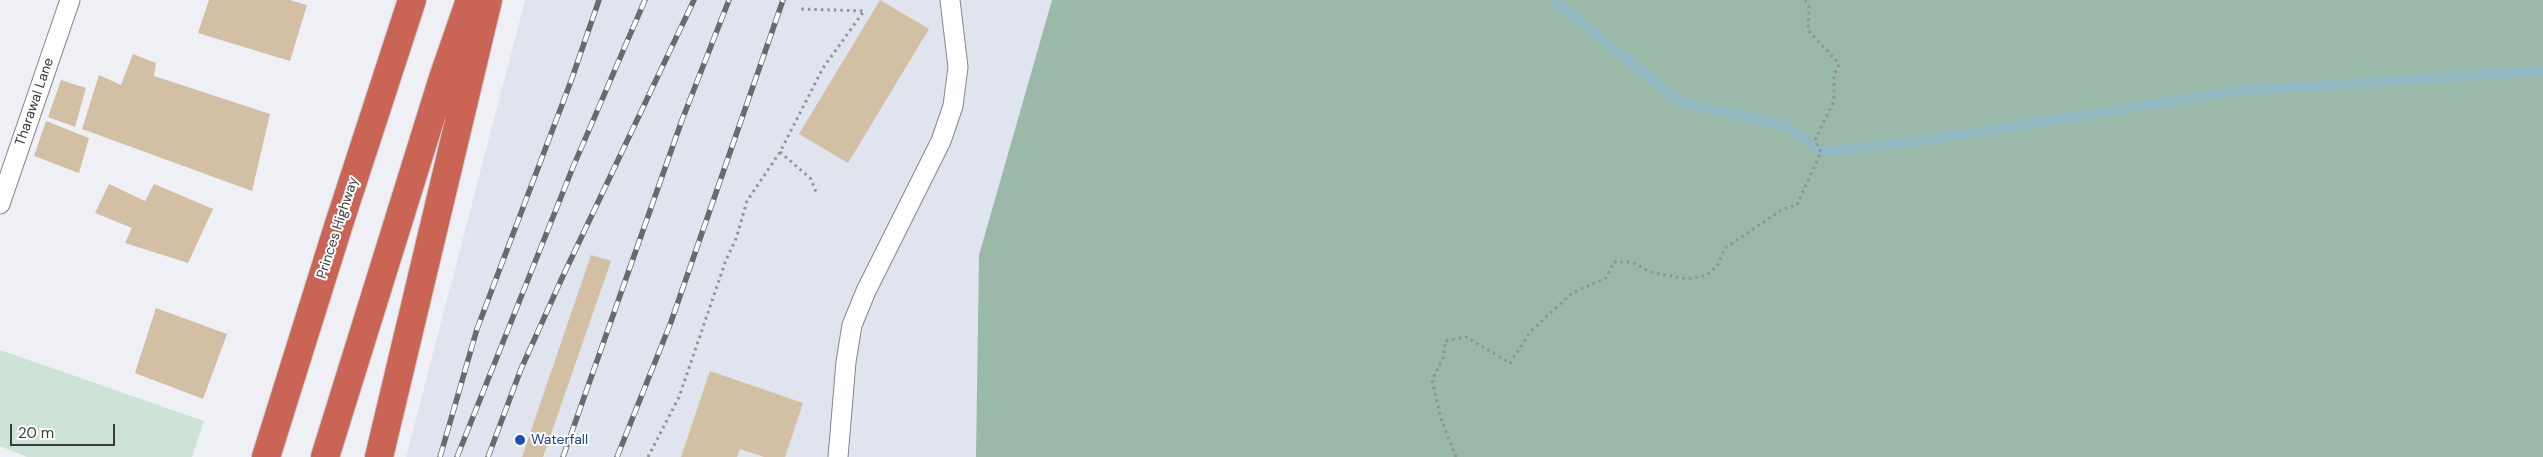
<!DOCTYPE html>
<style>
body{margin:0}
#map{position:relative;width:2543px;height:457px;overflow:hidden;background:#eef0f5;font-family:"DM Sans",sans-serif}
canvas{display:block}
.scale{position:absolute;left:10px;top:424px;width:105px;height:22px;box-sizing:border-box;border:2px solid #3a3b3d;border-top:0;padding-left:6px;font-size:15px;line-height:18px;white-space:nowrap;color:#3a3b3d;-webkit-text-stroke:4px #fff;paint-order:stroke}
</style>
<div id="map">
<canvas width="2543" height="457"></canvas>
<div class="scale">20 m</div>
</div>
<script>
const context = document.querySelector('canvas').getContext('2d');
context.lineJoin = 'round';
function fillPath(path, color) { context.fillStyle = color; context.fill(path, 'evenodd'); }
const toPath = rows => new Path2D(rows.map(r => 'M' + r).join(''));
function trace(path, color, width, dash) { context.strokeStyle = color; context.lineWidth = width; context.lineCap = dash ? 'butt' : 'round'; context.setLineDash(dash || []); context.stroke(path); }
function write(font, color, halo, rows, align = 'center') {
  context.font = font + ' "DM Sans",sans-serif'; context.lineWidth = 4; context.setLineDash([]); context.textBaseline = 'middle'; context.strokeStyle = halo; context.fillStyle = color; for (const [text, x, y, turn = 0] of rows) {
    context.save(); context.translate(x, y); context.rotate((+turn || 0) * Math.PI / 180); context.textAlign = isNaN(turn) ? turn : align; if (halo) context.strokeText(text, 0, 0); context.fillText(text, 0, 0); context.restore();
  }
}
fillPath(toPath([
 [525,0,1052,0,979,255,976,457,406,457]
]), '#e0e4ef');
fillPath(toPath([
 [0,350,204,421,192,457,27,457,0,446]
]), '#cce3d6');
fillPath(toPath([
 [1052,0,2543,0,2543,457,976,457,979,255]
]), '#9ab9a8');
trace(toPath([
 [1553,0,1680,102,1787,126,1821,152,1927,140,2236,91,2543,71]
]), '#92b8c1', 10);
fillPath(toPath([
 [209,0,290,0,307,5,290,61,198,33],
 [880,0,929,29,848,163,799,134],
 [133,54,156,63,154,76,270,114,252,191,82,129,99,75,121,85],
 [61,80,86,88,75,127,48,117],
 [46,121,89,138,79,173,34,156],
 [109,184,145,201,154,184,213,209,188,263,125,243,132,228,95,213],
 [591,255,611,261,543,457,522,457],
 [156,308,227,334,203,399,135,373],
 [710,371,803,403,785,457,764,457,740,449,737,457,681,457]
]), '#d2bfa4');
const lane = toPath([
 [0,204,70,0],
 [838,457,846,362,852,325,866,291,941,141,953,106,958,67,950,0]
]);
const highway = toPath([
 [266,457,338,227,412,0],
 [325,457,443,78,470,0],
 [379,457,488,0]
]);
trace(lane, '#85878c', 21);
trace(highway, '#cccccd', 30);
trace(toPath([
 [780,152,811,179,816,192],
 [648,457,679,397,726,260,736,239,747,201,780,152,823,68,864,11,801,9],
 [1456,457,1441,419,1432,380,1444,356,1445,341,1466,337,1510,363,1531,331,1572,293,1606,278,1614,262,1632,262,1650,272,1687,279,1707,275,1717,266,1725,248,1783,209,1797,205,1821,152,1815,140,1834,101,1834,76,1839,64,1808,30,1809,7,1805,0]
]), '#919396', 3, [2.5, 4]);
trace(lane, '#fff', 19);
trace(highway, '#ca6556', 28);
const rail = toPath([
 [440,457,477,329,571,81,599,0],
 [457,457,573,167,645,0],
 [488,457,521,369,562,278,694,0],
 [563,457,682,120,729,0],
 [617,457,671,322,783,0]
]);
trace(rail, '#696a6d', 5.5);
trace(rail, '#fff', 4, [11]);
for (const [x, y, r, color] of [
 [520,440,6,"#1a4fb4"]
]) { const dot = new Path2D(); dot.arc(x, y, r, 0, 2 * Math.PI); context.fillStyle = color; context.fill(dot); trace(dot, '#fff', 2); }
write('14px', '#3a3b3d', '#fff', [
 ["Tharawal Lane",35,102,-71],
 ["Princes Highway",338,228,-72]
]);
write('14px', '#164399', '#fff', [
 ["Waterfall",531,440]
], 'left');
</script>
